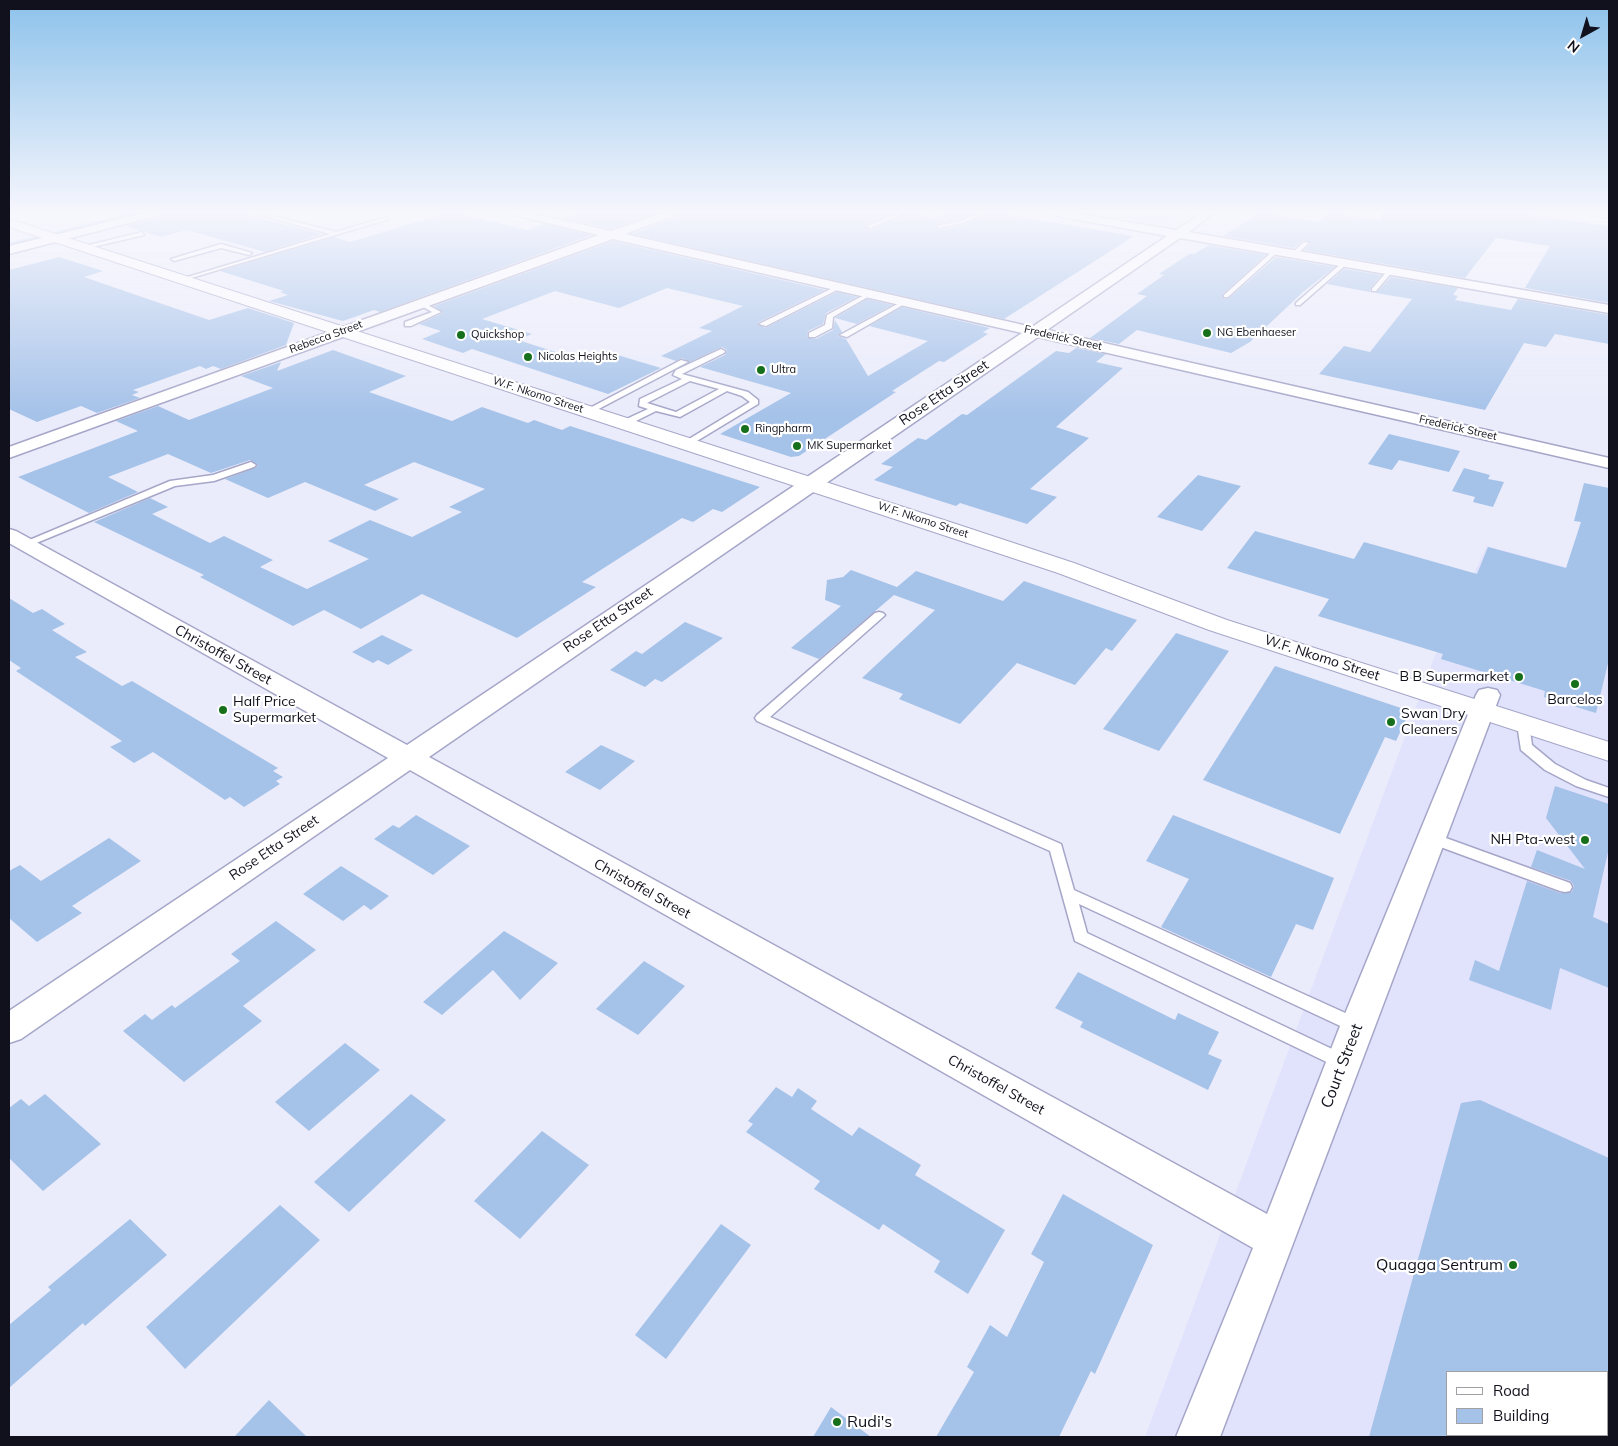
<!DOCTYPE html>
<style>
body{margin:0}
#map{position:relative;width:1618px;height:1446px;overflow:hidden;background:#ebecfb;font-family:Mulish,sans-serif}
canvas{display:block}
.frame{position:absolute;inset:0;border:10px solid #11111d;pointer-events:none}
.legend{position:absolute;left:1446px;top:1371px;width:162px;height:65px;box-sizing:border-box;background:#fff;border:1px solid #a0a0a5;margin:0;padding:6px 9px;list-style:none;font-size:15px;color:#11111d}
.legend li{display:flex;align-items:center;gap:10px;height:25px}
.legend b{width:25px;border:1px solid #a0a0a5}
.north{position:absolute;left:1558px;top:10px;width:50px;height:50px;-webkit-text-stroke:4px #fff;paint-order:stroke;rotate:219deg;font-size:14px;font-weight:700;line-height:20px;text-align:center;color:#11111d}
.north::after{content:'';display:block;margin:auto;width:18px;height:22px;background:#11111d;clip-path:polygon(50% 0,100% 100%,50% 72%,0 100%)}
</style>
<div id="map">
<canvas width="1618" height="1446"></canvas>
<div class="frame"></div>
<ul class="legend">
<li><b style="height:6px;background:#fff"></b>Road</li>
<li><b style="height:14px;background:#a5c2e9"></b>Building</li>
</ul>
<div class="north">N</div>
</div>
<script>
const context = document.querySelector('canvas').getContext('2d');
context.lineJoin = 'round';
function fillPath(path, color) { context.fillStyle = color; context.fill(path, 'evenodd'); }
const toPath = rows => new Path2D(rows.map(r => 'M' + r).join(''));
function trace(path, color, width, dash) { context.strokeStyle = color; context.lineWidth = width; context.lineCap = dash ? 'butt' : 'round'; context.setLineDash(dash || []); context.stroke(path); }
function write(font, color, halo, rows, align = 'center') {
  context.font = font + ' Mulish,sans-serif'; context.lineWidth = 4.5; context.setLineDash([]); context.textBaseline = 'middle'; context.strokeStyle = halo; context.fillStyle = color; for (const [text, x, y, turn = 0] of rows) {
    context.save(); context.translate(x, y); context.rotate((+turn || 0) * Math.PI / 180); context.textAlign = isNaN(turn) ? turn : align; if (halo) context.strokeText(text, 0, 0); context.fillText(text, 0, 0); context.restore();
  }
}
fillPath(toPath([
 [1094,213,1184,213,1165,225],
 [1487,546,1609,579,1609,1437,1145,1437,1434,658],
 [1447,1372,1607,1372,1607,1435,1447,1435]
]), '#e1e2fc');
trace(toPath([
 [9,245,140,213]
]), '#a4d8f0', 4);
fillPath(toPath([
 [164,213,240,213,322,234,265,252,187,230,161,237,125,226,160,217],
 [447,213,457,213,528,230,545,224,592,235,380,312,374,310,343,321,269,301,288,295,280,292,284,291,220,271,334,237,350,242],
 [579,213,659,213,611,229,562,218],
 [679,213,893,213,864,226,871,230,906,213,935,218,947,213,974,213,959,219,934,225,939,230,964,225,987,213,997,213,1134,236,1004,319,632,234,677,217],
 [1265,213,1318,222,1329,213,1381,220,1382,213,1517,213,1609,226,1609,303,1525,288,1550,246,1496,238,1465,278,1304,250,1311,243,1304,240,1294,248,1223,236,1258,214],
 [613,241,825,290,757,323,765,328,837,292,857,297,826,313,823,324,808,331,807,337,816,339,833,330,835,320,842,332,838,336,846,339,868,376,928,341,869,326,902,307,990,328,983,332,988,334,944,362,939,361,892,391,896,392,799,456,791,457,720,434,791,393,700,367,725,355,727,350,722,347,690,362,682,358,676,361,661,356,712,331,699,328,743,306,667,288,619,308,555,291,482,319,532,334,518,340,584,361,604,351,661,368,608,394,472,349,463,353,422,339,441,331,419,324,443,313,434,306],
 [1209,245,1266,255,1223,294,1224,299,1229,298,1276,257,1335,267,1303,292,1250,342,1231,353,1137,330,1119,344,1090,338,1147,296,1137,294,1164,275,1159,274,1189,254,1194,254],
 [59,257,103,271,84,277,209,320,248,308,294,323,286,345,221,369,213,366,206,369,200,366,133,390,139,392,132,395,140,398,97,413,81,406,37,422,9,409,9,270],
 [1344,269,1381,275,1371,288,1370,292,1327,284],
 [1391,277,1458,288,1453,295,1458,296,1455,300,1511,310,1518,299,1609,315,1609,344,1555,334,1546,347,1524,343,1485,410,1319,374,1344,346,1370,352,1412,299,1376,293],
 [867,299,892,305,857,324,835,318],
 [1076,348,1106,354,1096,362,1123,368,1056,427,1089,438,1030,489,1057,497,1027,524,960,503,956,506,874,480,893,467,881,464,918,438,926,440,962,414,967,415,1056,351,1069,353],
 [333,350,406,376,369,392,452,421,482,407,528,423,534,420,562,430,570,426,760,487,722,512,713,509,693,522,682,518,582,582,596,587,517,638,422,594,361,629,324,610,293,626,200,577,204,575,94,522,150,498,168,507,152,514,210,543,224,536,273,560,260,567,307,589,369,559,328,541,370,520,412,537,462,512,449,507,485,489,414,462,364,485,399,499,375,511,305,482,268,498,225,479,255,468,258,465,250,460,211,473,168,454,108,477,138,492,89,513,18,477,138,431,116,421,158,406,189,420,273,388,241,376,281,362,277,371],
 [1389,434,1460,451,1449,472,1399,460,1392,470,1368,464],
 [1464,468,1490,475,1488,479,1504,482,1493,507,1473,502,1475,497,1452,491],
 [1198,475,1241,486,1202,531,1157,517],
 [1584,483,1609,488,1609,659,1596,713,1544,697,1545,691,1441,659,1443,654,1318,616,1329,599,1227,568,1255,531,1354,559,1364,542,1477,574,1488,547,1566,568,1581,522,1574,521],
 [851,570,897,587,916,571,1003,601,1024,581,1137,620,1112,651,1106,648,1075,685,1017,663,960,724,899,699,903,694,862,678,935,610,894,595,819,659,791,648,841,606,825,600,827,580,843,577],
 [9,598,33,613,42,609,65,624,52,630,87,652,75,657,122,686,132,681,278,768,273,771,283,777,276,781,280,784,244,807,230,797,225,800,153,752,134,763,110,747,122,741,16,671,21,668,9,660],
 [685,622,723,638,662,682,655,679,645,687,610,670,636,651,642,654],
 [1176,633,1229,651,1159,751,1103,729],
 [382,635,413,650,388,665,378,660,373,663,352,652],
 [1275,666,1410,711,1396,741,1385,737,1340,834,1203,780],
 [601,745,635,761,600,790,565,772],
 [1555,786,1609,804,1609,848,1593,917,1609,924,1609,988,1560,968,1551,1010,1469,980,1475,960,1499,971,1527,881,1560,893,1572,892,1574,886,1571,881,1531,867,1537,850,1585,869,1546,818],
 [416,815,470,846,433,875,374,839,393,825,399,828],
 [1173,815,1334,878,1313,930,1296,924,1271,977,1161,927,1189,879,1146,861],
 [109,838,141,861,72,906,82,913,37,942,9,918,9,871,20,865,41,881],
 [341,866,389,896,371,910,364,905,343,921,303,894],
 [276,921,316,950,243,1006,262,1021,184,1082,123,1031,145,1014,152,1020,172,1005,175,1008,240,961,231,954],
 [504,931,558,963,520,1000,493,970,442,1015,423,1002],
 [644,961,685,986,638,1035,596,1009],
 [1078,972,1175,1020,1178,1013,1219,1032,1208,1054,1222,1060,1208,1090,1080,1027,1083,1022,1055,1008],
 [345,1043,380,1070,309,1131,275,1102],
 [776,1087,792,1097,798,1088,817,1101,811,1109,852,1136,859,1127,921,1165,915,1175,1005,1230,968,1294,934,1272,940,1261,883,1224,879,1230,814,1189,820,1181,746,1132,753,1124,748,1121],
 [45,1094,101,1144,43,1191,9,1158,9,1108,21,1099,29,1106],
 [411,1094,446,1120,349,1212,314,1182],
 [1480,1100,1609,1158,1609,1372,1447,1372,1447,1437,1369,1437,1461,1103],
 [542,1131,589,1165,520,1239,474,1201],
 [1063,1194,1153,1245,1095,1374,1091,1371,1059,1437,936,1437,974,1372,967,1367,990,1325,1007,1337,1044,1262,1031,1254],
 [280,1205,320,1240,185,1369,146,1327],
 [130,1219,167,1255,85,1326,83,1323,9,1388,9,1325,51,1290,48,1287],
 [721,1224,751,1245,666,1359,635,1335],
 [269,1400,307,1437,234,1437],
 [831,1407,871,1437,813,1437]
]), '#a5c2e9');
const lane = toPath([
 [253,213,261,213,336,232,386,217,389,219,181,281,181,279,330,234,253,213],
 [897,213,904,213,871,228,866,227,897,213],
 [978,213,985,213,963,223,939,228,936,226,960,221,978,213],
 [142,232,144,235,84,249,81,247,142,232],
 [1304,242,1309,243,1296,255,1292,255,1292,253,1304,242],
 [221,244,252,253,249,255,221,248,174,261,171,259,221,244],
 [1274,250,1279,251,1228,297,1224,297,1224,295,1274,250],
 [1343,262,1348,263,1300,305,1296,305,1296,303,1343,262],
 [1388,270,1393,271,1376,291,1372,291,1372,289,1388,270],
 [839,285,841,286,841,288,766,326,759,324,839,285],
 [868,293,873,294,833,317,832,328,815,337,809,337,809,333,825,325,827,315,868,293],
 [903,301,908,302,847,337,840,335,903,301],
 [418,302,422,302,441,312,411,326,405,326,405,322,432,312,418,304,418,302],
 [721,349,725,351,724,353,682,374,748,392,758,400,758,404,687,447,684,446,684,442,750,402,742,396,727,391,680,417,656,411,628,425,622,425,622,421,648,409,639,406,640,399,682,379,673,375,676,370,721,349],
 [690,381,719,389,676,412,647,403,690,381],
 [681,360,688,362,591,413,584,411,681,360],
 [251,462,256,465,254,467,214,481,175,486,29,546,21,546,20,544,170,481,213,475,251,462],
 [879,612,883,613,885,615,883,617,770,717,1061,844,1074,890,1363,1021,1365,1026,1363,1031,1357,1033,1351,1031,1079,904,1087,933,1349,1057,1352,1062,1349,1067,1343,1069,1337,1067,1075,941,1050,851,757,721,755,718,757,715,875,613,879,612],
 [1523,720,1529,724,1532,745,1555,764,1586,780,1609,788,1609,797,1576,786,1545,770,1521,750,1517,724,1523,720],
 [1432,833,1570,883,1572,887,1570,891,1565,892,1560,891,1427,842,1425,838,1427,834,1432,833]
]);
const street = toPath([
 [144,213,162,213,160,215,9,254,9,246,144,213],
 [512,213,530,213,611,231,663,213,677,213,676,215,625,234,1032,327,1167,236,1057,216,1052,213,1074,213,1176,230,1202,213,1214,213,1189,232,1609,305,1609,313,1180,238,1047,330,1609,458,1609,468,1038,337,429,757,1267,1214,1340,1026,1476,695,1479,690,1488,688,1497,690,1500,695,1220,1437,1176,1437,1253,1248,410,770,21,1039,9,1043,9,1011,388,758,9,543,9,529,16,531,407,745,1022,333,613,239,9,458,9,447,599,235,513,215,512,213]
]);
const secondary = toPath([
 [9,219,950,522,1074,563,1227,620,1609,742,1609,761,1209,630,1058,573,934,532,9,227,9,219]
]);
const primary = toPath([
 [1594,213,1609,213,1609,218,1596,216,1594,213]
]);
trace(lane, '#a5a6c8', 3);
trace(street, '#a5a6c8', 3);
trace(secondary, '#a5a6c8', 2);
trace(primary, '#a5a6c8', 2);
fillPath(lane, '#fff');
fillPath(street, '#fff');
fillPath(secondary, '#fff');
fillPath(primary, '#fff');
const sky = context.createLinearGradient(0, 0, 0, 415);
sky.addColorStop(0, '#8dc2eb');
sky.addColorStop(0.51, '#f6f6fd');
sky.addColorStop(1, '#f6f6fd00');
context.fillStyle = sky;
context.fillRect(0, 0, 1618, 415);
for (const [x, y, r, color] of [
 [1207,333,5,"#166f1a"],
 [461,335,5,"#166f1a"],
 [528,357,5,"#166f1a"],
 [761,370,5,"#166f1a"],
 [745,429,5,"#166f1a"],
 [797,446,5,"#166f1a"],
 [1519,677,5,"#166f1a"],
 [1575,684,5,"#166f1a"],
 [223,710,5,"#166f1a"],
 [1391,722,5,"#166f1a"],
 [1585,840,5,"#166f1a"],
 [1513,1265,5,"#166f1a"],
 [837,1422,5,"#166f1a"]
]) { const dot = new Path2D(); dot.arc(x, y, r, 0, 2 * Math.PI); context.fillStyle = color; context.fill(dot); trace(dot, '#fff', 2); }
write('11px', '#11111d', '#fff', [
 ["NG Ebenhaeser",1217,333],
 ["Quickshop",471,335],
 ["Nicolas Heights",538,357],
 ["Ultra",771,370],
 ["Ringpharm",755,429],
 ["MK Supermarket",807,446]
], 'left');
write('11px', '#11111d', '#fff', [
 ["Rebecca Street",326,337,-20],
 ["Frederick Street",1063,338,13],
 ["W.F. Nkomo Street",538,395,18],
 ["Frederick Street",1458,428,13],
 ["W.F. Nkomo Street",923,520,18]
]);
write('14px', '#11111d', '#fff', [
 ["Rose Etta Street",944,393,-34],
 ["Rose Etta Street",608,620,-34],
 ["Christoffel Street",223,655,29],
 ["W.F. Nkomo Street",1322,658,18],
 ["Rose Etta Street",274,848,-34],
 ["Christoffel Street",642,889,29],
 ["Christoffel Street",996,1085,29]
]);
write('14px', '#11111d', '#fff', [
 ["B B Supermarket",1509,677],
 ["Barcelos",1575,700,"center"],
 ["Half Price",233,702,"left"],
 ["Supermarket",233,718,"left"],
 ["Swan Dry",1401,714,"left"],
 ["Cleaners",1401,730,"left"],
 ["NH Pta-west",1575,840]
], 'right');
write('16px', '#11111d', '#fff', [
 ["Court Street",1342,1066,-69]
]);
write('16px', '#11111d', '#fff', [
 ["Quagga Sentrum",1503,1265],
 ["Rudi's",847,1422,"left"]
], 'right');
</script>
